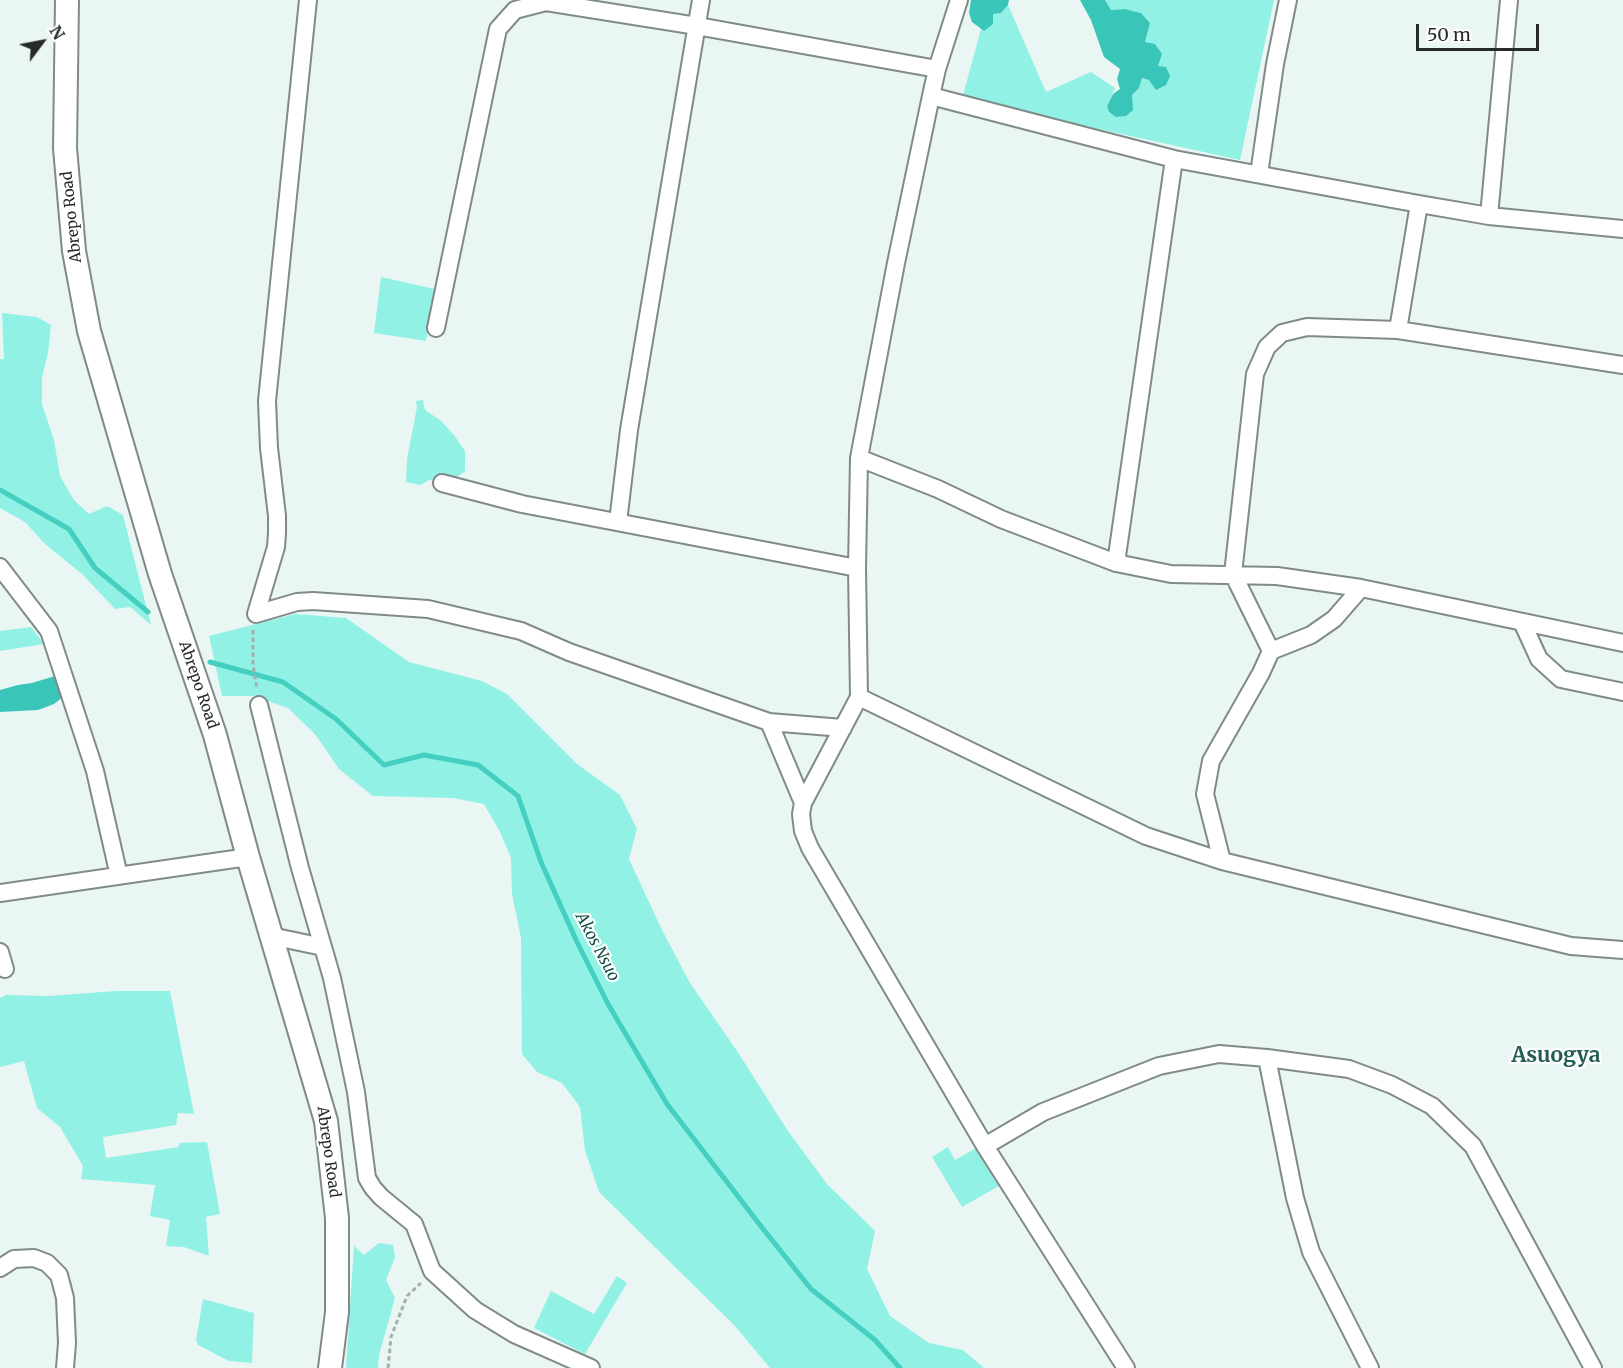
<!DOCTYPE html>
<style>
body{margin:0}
#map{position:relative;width:1623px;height:1368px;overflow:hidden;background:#e9f6f4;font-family:Merriweather,serif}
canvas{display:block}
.north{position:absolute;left:12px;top:12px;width:60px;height:60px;-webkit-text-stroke:4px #fff;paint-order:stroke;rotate:58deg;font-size:16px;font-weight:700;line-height:24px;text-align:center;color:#262b2a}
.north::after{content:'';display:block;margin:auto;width:21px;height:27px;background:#262b2a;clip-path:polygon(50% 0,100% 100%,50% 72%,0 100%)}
.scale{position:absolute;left:1416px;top:24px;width:123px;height:27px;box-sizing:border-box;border:3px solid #262b2a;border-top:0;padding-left:8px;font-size:18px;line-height:21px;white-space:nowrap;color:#262b2a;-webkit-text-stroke:4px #fff;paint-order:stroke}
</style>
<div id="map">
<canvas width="1623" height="1368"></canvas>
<div class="north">N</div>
<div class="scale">50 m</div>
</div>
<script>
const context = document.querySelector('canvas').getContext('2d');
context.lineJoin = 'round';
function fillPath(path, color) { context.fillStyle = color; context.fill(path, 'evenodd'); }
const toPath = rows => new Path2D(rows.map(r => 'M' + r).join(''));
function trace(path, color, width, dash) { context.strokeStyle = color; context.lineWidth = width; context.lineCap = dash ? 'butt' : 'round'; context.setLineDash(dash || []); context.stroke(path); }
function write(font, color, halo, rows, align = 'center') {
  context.font = font + ' Merriweather,serif'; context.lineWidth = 4.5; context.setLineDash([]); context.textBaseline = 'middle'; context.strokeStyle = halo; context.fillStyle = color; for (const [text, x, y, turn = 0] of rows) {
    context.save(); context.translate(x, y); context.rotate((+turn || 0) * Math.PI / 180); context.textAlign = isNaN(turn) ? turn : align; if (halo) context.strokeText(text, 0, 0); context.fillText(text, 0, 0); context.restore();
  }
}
fillPath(toPath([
 [1105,0,1274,0,1240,160,962,99,981,29,984,31,993,14,1001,13,1008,5,1046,92,1091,72,1115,88,1107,106,1109,112,1116,117,1126,116,1132,95,1139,88,1142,78,1149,80,1158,66,1162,54,1155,45,1145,42,1150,23,1141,13,1125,9,1111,10],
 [381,277,435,289,426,341,374,333],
 [2,313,37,317,51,325,48,353,42,377,42,404,54,440,60,476,74,500,89,514,107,506,123,515,151,625,130,607,115,609,82,574,45,544,25,522,0,508,0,359,4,359],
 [423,400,425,410,440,420,454,435,465,451,465,471,456,478,429,480,420,485,406,482,407,459,417,407,416,401],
 [295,614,346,618,409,662,482,681,507,694,577,764,620,795,637,829,629,859,661,928,690,983,737,1051,788,1131,827,1184,875,1231,867,1269,890,1316,929,1343,963,1350,984,1368,770,1368,735,1326,599,1192,585,1150,580,1107,562,1083,537,1072,522,1054,521,938,512,894,511,858,500,832,484,804,453,798,373,796,339,769,315,734,288,708,253,696,222,696,209,636],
 [31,627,44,644,0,651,0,631],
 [116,991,170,991,194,1114,178,1113,176,1125,103,1137,106,1158,179,1147,179,1143,207,1142,220,1214,206,1217,209,1256,184,1247,166,1246,170,1220,150,1216,155,1185,81,1179,83,1166,60,1127,37,1108,24,1061,0,1067,0,998,6,995,48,996],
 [948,1147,955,1160,976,1148,999,1186,962,1207,932,1157],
 [379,1243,393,1245,395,1257,386,1280,395,1298,379,1355,378,1368,346,1368,354,1246,364,1255],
 [617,1276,627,1283,585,1354,534,1328,551,1291,594,1314],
 [203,1299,254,1313,252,1363,229,1361,198,1345,196,1340]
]), '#92f1e5');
fillPath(toPath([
 [971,0,1009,0,1008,5,1001,13,993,14,993,24,984,31,972,22,969,13],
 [1080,0,1105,0,1111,10,1125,9,1141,13,1150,23,1145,42,1155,44,1162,54,1158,66,1166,67,1170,76,1166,85,1156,90,1149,80,1142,78,1139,88,1132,95,1133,110,1126,116,1116,117,1109,112,1107,106,1113,94,1120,89,1117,79,1120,69,1104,57,1091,20],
 [55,676,64,696,54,704,38,710,0,712,0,690,18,685,32,683]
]), '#39c5b8');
trace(toPath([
 [0,490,69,529,95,568,148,612],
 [210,662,283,682,336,719,384,765,424,755,478,765,518,796,541,862,577,942,608,1004,667,1104,760,1225,811,1289,875,1340,900,1368]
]), '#45cfc1', 5);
const minor = toPath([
 [308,0,267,401,269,448,277,516,277,533,276,547,256,614,297,602,313,601,428,609,521,631,569,652,769,722,843,728],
 [959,0,937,69,931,96,896,263,859,458,857,568,859,697,803,803,801,814,803,831,810,848,985,1146,1126,1368],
 [1509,0,1489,216,1623,229],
 [931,96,1174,159,1116,563],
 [1174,159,1419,204,1489,216],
 [1259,174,1275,64,1288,0],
 [436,328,498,29,515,10,546,2,697,26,937,69],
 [1398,330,1419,204],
 [859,458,938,489,1001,519,1116,563,1171,574,1277,576,1361,588,1623,643],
 [442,483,522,504,857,568],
 [618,522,629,430,701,0],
 [0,567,49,631,95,771,119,876],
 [1522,622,1539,659,1561,679,1623,692],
 [1271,651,1311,635,1334,619,1361,588],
 [859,697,1146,836,1222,861,1571,946,1623,950],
 [259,705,300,868,332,978,356,1092,367,1178,373,1188,381,1197,414,1224,432,1271,475,1310,514,1334,591,1368],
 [769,722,803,803],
 [1222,861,1205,794,1211,761,1261,673,1271,651,1233,574,1255,374,1267,347,1282,333,1307,327,1398,330,1623,365],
 [0,893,248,857],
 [271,936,323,947],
 [0,952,5,969],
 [1267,1058,1295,1198,1311,1252,1370,1368],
 [985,1146,1043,1112,1159,1066,1219,1054,1267,1058,1349,1069,1392,1085,1432,1106,1473,1146,1593,1368],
 [0,1268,14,1259,34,1258,47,1263,59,1275,65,1298,67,1343,65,1368]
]);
const secondary = toPath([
 [67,0,65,148,74,251,89,331,160,574,215,735,248,857,326,1121,337,1218,337,1312,330,1368]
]);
trace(minor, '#808b89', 20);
trace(secondary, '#808b89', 26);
trace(toPath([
 [253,630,253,665,257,689],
 [388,1368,391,1337,407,1296,421,1283]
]), '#a5b0ae', 3, [4.5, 3]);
trace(minor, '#fff', 16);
trace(secondary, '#fff', 22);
write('15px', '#262b2a', '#fff', [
 ["Abrepo Road",72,217,-96],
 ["Abrepo Road",198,685,71],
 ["Abrepo Road",328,1152,82]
]);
write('italic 16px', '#104b45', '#fff', [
 ["Akos Nsuo",597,947,62]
]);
write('bold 21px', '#245d56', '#fff', [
 ["Asuogya",1556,1056]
]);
</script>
